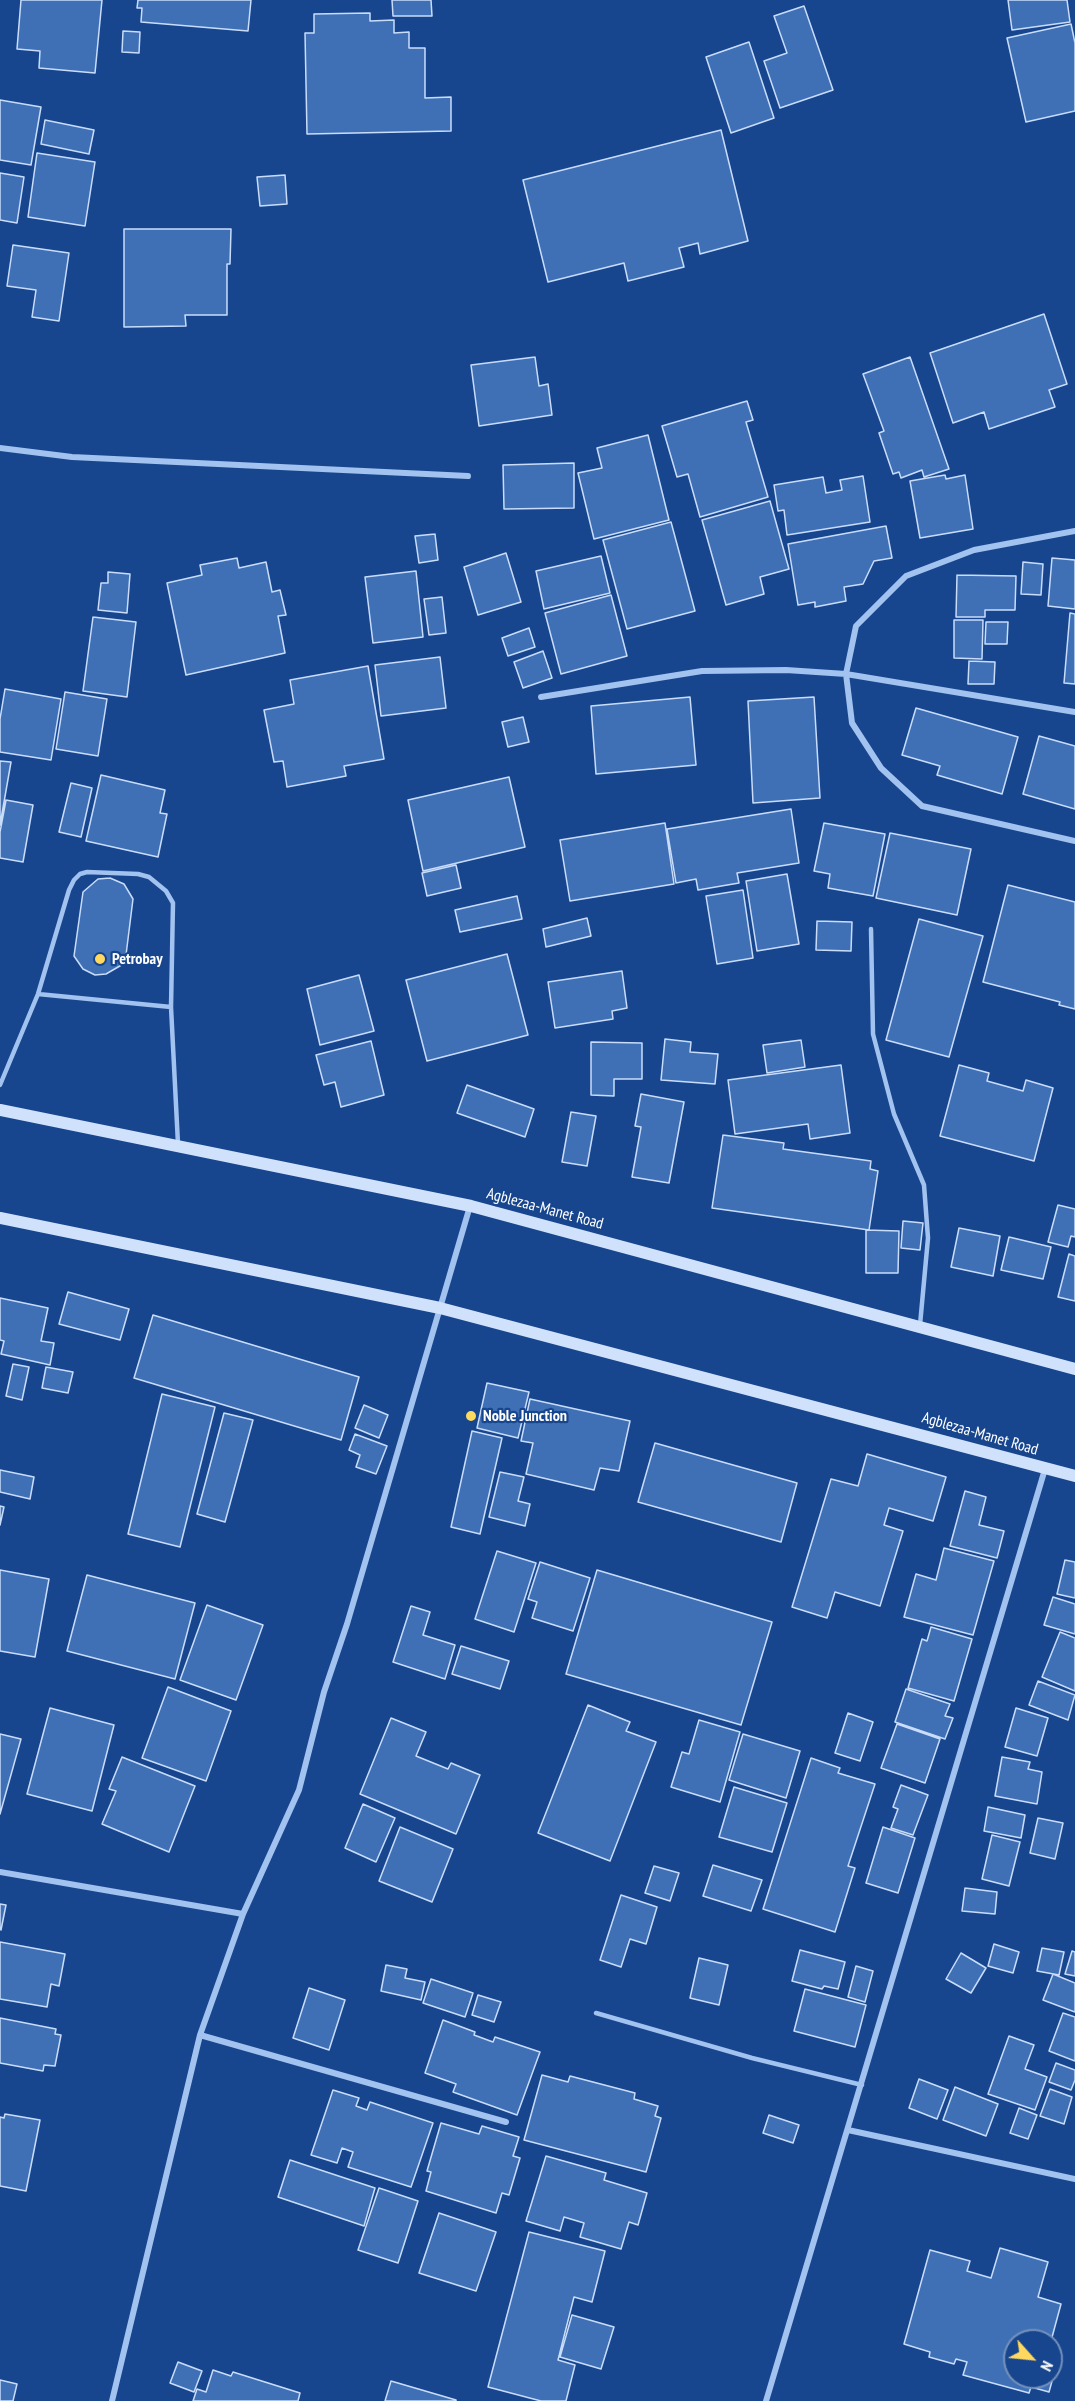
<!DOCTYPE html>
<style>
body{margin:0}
#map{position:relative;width:1075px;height:2401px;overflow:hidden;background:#17468e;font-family:"PT Sans Narrow",sans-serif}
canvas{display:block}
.north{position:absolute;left:1003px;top:2329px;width:60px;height:60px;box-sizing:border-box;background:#17468e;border:2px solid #7490bb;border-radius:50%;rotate:117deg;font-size:16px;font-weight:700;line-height:24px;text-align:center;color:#fff}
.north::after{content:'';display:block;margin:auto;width:21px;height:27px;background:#ffd860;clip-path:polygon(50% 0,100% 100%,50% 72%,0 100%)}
</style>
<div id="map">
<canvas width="1075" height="2401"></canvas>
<div class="north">N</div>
</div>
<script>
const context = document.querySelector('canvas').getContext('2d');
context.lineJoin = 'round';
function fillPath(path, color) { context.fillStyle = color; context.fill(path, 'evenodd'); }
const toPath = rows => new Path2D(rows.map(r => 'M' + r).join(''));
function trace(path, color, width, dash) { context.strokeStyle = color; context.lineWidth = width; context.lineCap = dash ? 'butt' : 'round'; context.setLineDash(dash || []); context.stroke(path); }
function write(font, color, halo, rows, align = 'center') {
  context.font = font + ' "PT Sans Narrow",sans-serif'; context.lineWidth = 4.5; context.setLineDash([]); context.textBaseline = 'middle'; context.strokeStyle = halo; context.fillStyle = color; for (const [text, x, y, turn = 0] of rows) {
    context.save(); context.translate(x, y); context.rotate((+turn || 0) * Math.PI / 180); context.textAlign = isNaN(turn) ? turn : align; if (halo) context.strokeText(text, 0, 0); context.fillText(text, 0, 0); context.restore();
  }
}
const building = toPath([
 [21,0,102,0,95,73,39,68,40,51,17,49,21,0],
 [138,0,251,0,248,31,141,22,142,8,137,8,138,0],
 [392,0,431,0,432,16,393,16,392,0],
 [1008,0,1067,0,1070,22,1012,30,1008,0],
 [804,6,833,90,780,108,764,61,787,53,774,16,804,6],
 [370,13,370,21,394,20,394,33,409,32,409,48,425,48,425,98,451,97,451,131,307,134,305,33,314,33,314,14,370,13],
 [1071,24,1075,43,1075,111,1026,122,1007,38,1071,24],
 [123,31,140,32,139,53,122,52,123,31],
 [749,42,774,118,731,133,706,57,749,42],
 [0,100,41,107,31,165,0,160,0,100],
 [45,120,94,130,89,154,41,144,45,120],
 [721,130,748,241,700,254,698,243,679,248,684,267,628,281,624,263,548,282,523,180,721,130],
 [37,153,95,162,85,226,28,217,37,153],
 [0,173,24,177,17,223,0,220,0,173],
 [285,175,287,204,260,206,257,177,285,175],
 [124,229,231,229,230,264,227,264,227,315,185,315,186,326,124,327,124,229],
 [13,245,69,253,59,321,32,317,36,290,7,286,13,245],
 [1044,314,1067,384,1049,390,1055,407,989,429,984,412,953,423,930,353,1044,314],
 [535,357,539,386,548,384,552,415,479,426,471,365,535,357],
 [910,357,949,469,924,477,922,470,901,478,899,472,893,474,879,433,884,431,863,374,910,357],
 [747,401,753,420,746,422,768,497,700,517,688,474,677,477,662,426,747,401],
 [648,435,669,520,594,539,578,473,602,468,597,448,648,435],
 [574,463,574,508,504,509,503,465,574,463],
 [945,475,946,479,965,475,973,529,920,538,910,481,945,475],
 [863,476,870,522,787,535,784,510,778,511,774,485,823,477,826,493,842,490,840,480,863,476],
 [770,501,789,569,760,577,764,594,726,605,702,520,770,501],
 [671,522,695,611,627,629,603,540,671,522],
 [886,526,892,558,874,561,863,584,844,587,846,601,815,607,815,602,798,605,788,544,886,526],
 [435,534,438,560,419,563,415,536,435,534],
 [506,553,521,602,478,615,464,567,506,553],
 [601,556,610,593,544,609,536,571,601,556],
 [237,558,239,568,266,562,272,592,280,590,286,615,278,616,285,653,186,675,167,583,202,575,200,565,237,558],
 [1052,558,1075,560,1075,609,1048,606,1052,558],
 [1023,562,1043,564,1041,595,1021,594,1023,562],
 [416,571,423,637,373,643,365,577,416,571],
 [108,572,130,574,127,613,98,610,101,583,108,583,108,572],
 [957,575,1016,576,1015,610,985,610,985,617,956,617,957,575],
 [611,595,627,656,561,674,545,613,611,595],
 [442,597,446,633,429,635,424,599,442,597],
 [1070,613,1075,614,1075,684,1064,683,1070,613],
 [93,617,136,622,127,697,83,691,93,617],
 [954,620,983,620,982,659,954,658,954,620],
 [986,622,1008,622,1007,644,985,644,986,622],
 [529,628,535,647,508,656,502,638,529,628],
 [543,651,552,678,523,688,514,662,543,651],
 [440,657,446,708,381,716,375,665,440,657],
 [969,661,995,662,994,684,968,684,969,661],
 [368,666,384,759,344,766,346,776,287,787,283,761,274,762,264,710,294,704,290,680,368,666],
 [5,689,61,699,51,760,0,752,0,719,5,689],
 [65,692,107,699,98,756,56,749,65,692],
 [690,697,696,765,596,774,591,706,690,697],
 [814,697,820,798,753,803,748,701,814,697],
 [916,708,1018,737,1002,794,937,775,940,766,902,755,916,708],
 [523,717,529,742,508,747,502,722,523,717],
 [1039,736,1075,746,1075,809,1023,794,1039,736],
 [0,761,11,762,0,825,0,761],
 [101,775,165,790,160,813,167,814,158,857,86,841,101,775],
 [509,777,525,847,423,871,408,800,509,777],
 [71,783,92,788,81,837,59,832,71,783],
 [6,800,33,805,23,862,0,858,0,832,6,800],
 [791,809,799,863,737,873,739,883,698,890,696,879,676,883,667,829,791,809],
 [665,823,674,884,570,901,560,840,665,823],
 [824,823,885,834,873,896,828,888,830,874,814,871,824,823],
 [890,833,971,849,957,915,876,898,890,833],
 [456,865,461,888,427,896,422,873,456,865],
 [787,874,799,944,757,951,746,881,787,874],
 [110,878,124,884,133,899,125,963,106,974,95,975,83,969,74,956,83,892,98,879,110,878],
 [1008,885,1075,902,1075,1009,1059,1005,1060,1002,983,982,1008,885],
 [743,890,753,958,717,964,706,896,743,890],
 [517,896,522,919,460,932,455,910,517,896],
 [587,918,591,936,546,947,543,929,587,918],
 [919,919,983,936,949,1057,886,1040,919,919],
 [817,921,852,922,851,951,816,950,817,921],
 [507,954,528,1035,427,1061,406,980,507,954],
 [622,971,627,1008,612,1011,613,1019,555,1028,548,982,622,971],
 [359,975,374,1031,320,1045,307,989,359,975],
 [665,1039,691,1042,690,1052,718,1054,715,1084,661,1080,665,1039],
 [801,1040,805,1067,767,1073,763,1045,801,1040],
 [371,1041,384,1095,341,1107,335,1082,324,1085,316,1055,371,1041],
 [591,1042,642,1043,642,1079,614,1079,614,1096,591,1095,591,1042],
 [841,1065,850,1133,810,1139,808,1124,735,1134,728,1080,841,1065],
 [959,1065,989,1073,987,1081,1023,1091,1026,1080,1053,1088,1034,1161,940,1136,959,1065],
 [467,1085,534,1109,525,1137,457,1113,467,1085],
 [641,1094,684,1102,669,1183,632,1177,641,1127,635,1126,641,1094],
 [571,1112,596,1116,587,1166,562,1162,571,1112],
 [723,1135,784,1143,783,1149,871,1161,870,1169,878,1171,869,1230,712,1208,723,1135],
 [1058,1205,1075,1209,1075,1237,1071,1236,1068,1247,1048,1242,1058,1205],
 [903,1221,923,1223,920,1250,901,1248,903,1221],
 [959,1228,1000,1236,993,1276,951,1267,959,1228],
 [866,1230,899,1231,898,1273,866,1273,866,1230],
 [1009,1237,1051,1247,1043,1279,1001,1270,1009,1237],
 [1069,1254,1075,1256,1075,1301,1058,1297,1069,1254],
 [68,1292,129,1309,120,1340,59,1324,68,1292],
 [0,1298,48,1308,41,1341,54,1343,50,1365,1,1354,4,1341,0,1340,0,1298],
 [153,1315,359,1377,341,1440,134,1378,153,1315],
 [13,1364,29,1367,22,1400,6,1396,13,1364],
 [46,1367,73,1372,68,1393,42,1388,46,1367],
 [487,1383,529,1392,518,1438,477,1428,487,1383],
 [162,1394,215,1407,180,1547,128,1534,162,1394],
 [530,1399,630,1421,619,1471,600,1468,594,1490,526,1474,533,1443,521,1441,530,1399],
 [364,1405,388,1415,379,1438,355,1428,364,1405],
 [224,1413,253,1420,225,1522,197,1514,224,1413],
 [472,1431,502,1438,480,1534,451,1527,472,1431],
 [355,1434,387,1446,376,1474,356,1467,360,1455,349,1450,355,1434],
 [655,1443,797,1483,781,1542,638,1502,655,1443],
 [867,1454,946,1477,933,1521,889,1508,884,1525,903,1531,880,1606,835,1592,827,1618,792,1607,831,1479,858,1486,867,1454],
 [0,1470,34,1477,30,1499,0,1492,0,1470],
 [500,1472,524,1477,518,1501,530,1504,525,1526,489,1517,500,1472],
 [965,1491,986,1497,979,1525,1004,1531,997,1558,950,1546,965,1491],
 [0,1506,4,1507,0,1525,0,1506],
 [944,1548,994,1561,973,1635,904,1617,916,1574,936,1580,944,1548],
 [497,1551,536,1563,514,1632,475,1619,497,1551],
 [1065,1560,1075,1562,1075,1598,1057,1594,1065,1560],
 [540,1562,590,1578,573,1631,532,1618,537,1602,528,1599,540,1562],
 [0,1570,49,1579,35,1657,0,1651,0,1570],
 [597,1570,772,1622,741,1725,566,1674,597,1570],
 [87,1575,195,1603,175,1679,67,1651,87,1575],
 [1053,1597,1075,1604,1075,1634,1044,1625,1053,1597],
 [207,1605,263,1625,236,1700,180,1680,207,1605],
 [411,1606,430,1612,423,1635,455,1645,445,1679,393,1662,411,1606],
 [931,1627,972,1639,954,1701,908,1688,922,1639,927,1641,931,1627],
 [1060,1632,1075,1638,1075,1691,1042,1677,1060,1632],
 [461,1646,509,1661,500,1689,452,1674,461,1646],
 [1038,1681,1075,1695,1068,1720,1029,1705,1038,1681],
 [168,1687,231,1711,206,1781,142,1758,168,1687],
 [906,1689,950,1704,945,1716,953,1718,945,1739,895,1722,906,1689],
 [588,1705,630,1722,626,1731,656,1742,610,1861,538,1833,588,1705],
 [50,1708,114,1725,92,1811,27,1794,50,1708],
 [1016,1708,1048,1718,1037,1756,1005,1747,1016,1708],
 [848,1713,873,1722,860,1761,835,1753,848,1713],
 [391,1718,426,1732,416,1756,448,1769,451,1763,480,1775,456,1834,360,1794,391,1718],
 [699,1720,740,1732,720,1802,671,1787,682,1752,689,1754,699,1720],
 [897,1724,940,1739,925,1783,881,1768,897,1724],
 [0,1734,21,1739,0,1814,0,1734],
 [743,1734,800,1751,786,1798,729,1780,743,1734],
 [122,1757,195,1786,169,1852,102,1824,116,1791,109,1789,122,1757],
 [1002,1757,1030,1762,1028,1769,1042,1772,1037,1804,995,1796,1002,1757],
 [811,1758,840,1768,838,1773,875,1784,848,1866,855,1868,835,1932,763,1909,811,1758],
 [901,1785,928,1795,913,1835,891,1828,898,1809,893,1807,901,1785],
 [734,1787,787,1803,772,1852,719,1837,734,1787],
 [363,1804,395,1818,376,1862,345,1848,363,1804],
 [988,1807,1025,1815,1021,1838,984,1831,988,1807],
 [1038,1818,1063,1823,1055,1859,1030,1853,1038,1818],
 [400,1827,453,1849,432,1902,379,1881,400,1827],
 [883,1827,915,1838,898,1893,866,1883,883,1827],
 [992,1835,1020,1842,1009,1886,982,1879,992,1835],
 [713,1865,762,1880,751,1911,703,1896,713,1865],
 [654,1866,679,1873,670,1901,645,1893,654,1866],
 [965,1888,997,1892,995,1914,962,1911,965,1888],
 [621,1895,657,1907,646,1944,630,1939,621,1967,600,1960,621,1895],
 [0,1904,6,1905,1,1930,0,1929,0,1904],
 [0,1942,65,1954,59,1986,51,1984,47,2007,0,1999,0,1942],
 [994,1944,1019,1952,1013,1973,988,1966,994,1944],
 [1042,1948,1064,1952,1059,1975,1037,1971,1042,1948],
 [800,1950,845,1962,838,1989,824,1986,822,1989,792,1981,800,1950],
 [1072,1951,1075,1952,1075,1976,1065,1974,1072,1951],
 [961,1953,986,1968,971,1993,946,1979,961,1953],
 [699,1958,728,1965,719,2005,690,1998,699,1958],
 [386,1965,407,1969,405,1978,425,1982,421,2000,381,1991,386,1965],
 [856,1966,873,1971,865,2002,848,1997,856,1966],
 [1053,1974,1075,1983,1075,2012,1043,2000,1053,1974],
 [431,1979,473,1993,465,2017,423,2003,431,1979],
 [309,1988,345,2000,329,2050,293,2038,309,1988],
 [805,1989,866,2005,855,2047,794,2031,805,1989],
 [478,1995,501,2002,494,2022,472,2015,478,1995],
 [1063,2013,1075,2017,1075,2061,1049,2051,1063,2013],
 [0,2018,56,2029,55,2034,61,2035,55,2066,44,2065,43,2071,0,2063,0,2018],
 [443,2020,475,2032,474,2035,493,2042,495,2037,540,2052,517,2115,453,2092,456,2084,425,2073,443,2020],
 [1009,2036,1034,2045,1025,2069,1047,2077,1035,2110,988,2094,1009,2036],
 [1056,2063,1075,2070,1075,2080,1071,2090,1049,2082,1056,2063],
 [542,2075,568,2082,570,2076,635,2093,634,2099,658,2106,655,2116,661,2118,646,2172,524,2140,542,2075],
 [919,2079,948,2090,937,2119,909,2108,919,2079],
 [955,2087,998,2104,986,2136,943,2120,955,2087],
 [1050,2089,1072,2097,1064,2124,1040,2116,1050,2089],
 [333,2090,359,2098,356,2106,367,2110,370,2102,433,2123,411,2187,348,2167,353,2152,342,2148,337,2163,311,2155,333,2090],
 [1019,2108,1037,2115,1028,2139,1010,2133,1019,2108],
 [5,2114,40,2120,26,2191,0,2186,0,2117,4,2118,5,2114],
 [769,2115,799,2125,793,2143,763,2133,769,2115],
 [441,2123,479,2134,482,2126,519,2137,513,2156,520,2158,509,2195,502,2193,496,2213,426,2191,431,2172,427,2171,441,2123],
 [546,2156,606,2173,604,2180,647,2193,638,2225,629,2222,621,2249,580,2237,584,2223,564,2217,560,2231,526,2221,546,2156],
 [290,2160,375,2188,364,2226,278,2197,290,2160],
 [379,2188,418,2201,398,2263,358,2250,379,2188],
 [439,2213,496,2232,476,2291,419,2273,439,2213],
 [529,2232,605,2251,592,2302,574,2297,558,2360,575,2365,566,2401,541,2401,488,2387,529,2232],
 [1000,2248,1048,2262,1038,2297,1061,2304,1051,2341,1015,2341,1015,2377,1051,2377,1051,2349,1060,2352,1049,2392,1031,2387,1029,2393,963,2375,967,2362,956,2359,954,2364,929,2357,930,2352,904,2344,930,2250,970,2261,967,2271,991,2278,1000,2248],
 [572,2315,614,2327,601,2369,560,2357,572,2315],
 [178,2362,202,2371,194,2392,170,2383,178,2362],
 [213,2370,231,2376,233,2372,300,2393,298,2401,193,2401,197,2389,206,2392,213,2370],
 [0,2380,17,2384,13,2401,0,2401,0,2380],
 [391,2381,456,2400,456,2401,385,2401,391,2381]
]);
fillPath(building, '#3f70b6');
trace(building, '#c9ddfb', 1.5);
trace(toPath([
 [871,929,873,1034,894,1114,924,1185,928,1238,920,1325],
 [38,994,171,1007],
 [0,1085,38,994,69,890,74,880,80,874,87,872,138,874,149,877,166,891,173,903,171,1007,178,1144],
 [596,2013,752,2058,862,2085]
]), '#a2c2ef', 4.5);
trace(toPath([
 [0,448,72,457,468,476],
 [1075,531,974,550,906,576,856,626,846,674,852,723,881,768,922,806,1075,841],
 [541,697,702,671,786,670,846,674,1075,712],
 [0,1872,243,1914],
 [200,2035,506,2122],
 [848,2130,1075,2179],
 [112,2401,200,2035,243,1914,299,1790,324,1692,347,1624,470,1206],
 [766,2401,1045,1469]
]), '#a2c2ef', 6);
trace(toPath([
 [0,1110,471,1206,1075,1369],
 [0,1218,440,1308,1075,1476]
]), '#d0e1fb', 12);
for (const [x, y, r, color] of [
 [100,959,6,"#ffd860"],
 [471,1416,6,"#ffd860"]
]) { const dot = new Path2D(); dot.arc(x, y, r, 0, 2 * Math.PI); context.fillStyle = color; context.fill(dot); trace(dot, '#17468e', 2); }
write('bold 16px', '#fff', '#17468e', [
 ["Petrobay",112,959],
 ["Noble Junction",483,1416]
], 'left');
write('16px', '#fff', '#17468e', [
 ["Agblezaa-Manet Road",545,1209,15],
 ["Agblezaa-Manet Road",980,1434,16]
]);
</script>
